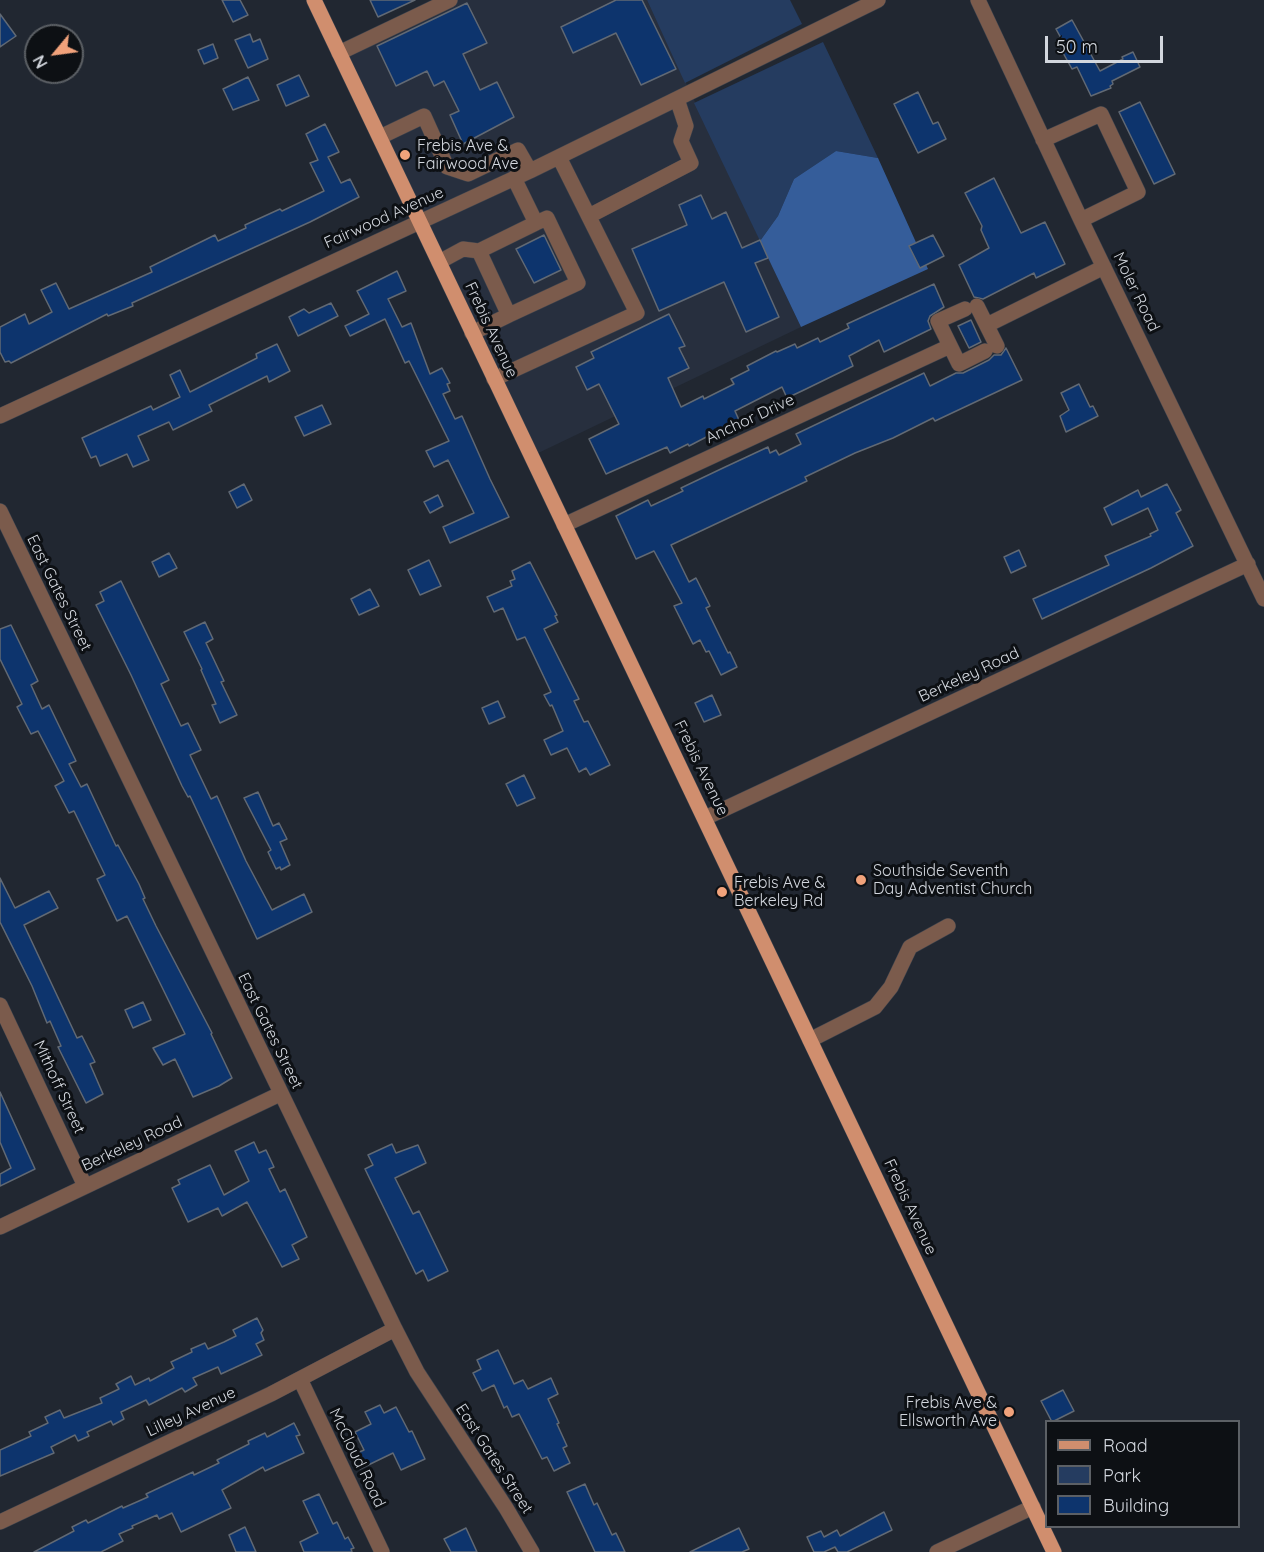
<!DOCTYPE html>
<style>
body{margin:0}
#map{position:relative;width:1264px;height:1552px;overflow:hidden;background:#212731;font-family:Quicksand,sans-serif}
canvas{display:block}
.legend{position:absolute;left:1045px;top:1420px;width:195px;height:108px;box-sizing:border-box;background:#0d1014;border:2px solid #5c6065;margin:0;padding:8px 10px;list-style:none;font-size:18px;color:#d3d7de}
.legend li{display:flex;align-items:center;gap:12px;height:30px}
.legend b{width:30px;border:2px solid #5c6065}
.north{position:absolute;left:24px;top:24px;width:60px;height:60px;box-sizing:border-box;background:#0d1014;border:2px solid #5c6065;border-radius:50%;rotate:241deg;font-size:16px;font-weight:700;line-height:24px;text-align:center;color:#d3d7de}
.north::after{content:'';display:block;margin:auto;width:21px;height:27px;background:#f1a27b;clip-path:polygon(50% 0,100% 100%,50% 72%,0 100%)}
.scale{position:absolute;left:1045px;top:36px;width:118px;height:27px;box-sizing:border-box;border:3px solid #d3d7de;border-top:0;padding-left:8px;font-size:18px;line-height:21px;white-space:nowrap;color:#d3d7de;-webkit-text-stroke:4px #0d1014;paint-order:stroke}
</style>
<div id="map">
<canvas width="1264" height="1552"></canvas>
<ul class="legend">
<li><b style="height:8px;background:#d08e6e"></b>Road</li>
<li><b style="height:16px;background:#253c60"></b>Park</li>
<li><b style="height:16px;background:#0d346d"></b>Building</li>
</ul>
<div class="north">N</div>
<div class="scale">50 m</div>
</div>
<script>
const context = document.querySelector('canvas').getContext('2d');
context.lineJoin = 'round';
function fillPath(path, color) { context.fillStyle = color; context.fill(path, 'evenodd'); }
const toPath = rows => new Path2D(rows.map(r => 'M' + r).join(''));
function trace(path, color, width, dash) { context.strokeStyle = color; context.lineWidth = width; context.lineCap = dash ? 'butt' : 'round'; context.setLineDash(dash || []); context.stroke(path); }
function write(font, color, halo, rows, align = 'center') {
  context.font = font + ' Quicksand,sans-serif'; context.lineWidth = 6; context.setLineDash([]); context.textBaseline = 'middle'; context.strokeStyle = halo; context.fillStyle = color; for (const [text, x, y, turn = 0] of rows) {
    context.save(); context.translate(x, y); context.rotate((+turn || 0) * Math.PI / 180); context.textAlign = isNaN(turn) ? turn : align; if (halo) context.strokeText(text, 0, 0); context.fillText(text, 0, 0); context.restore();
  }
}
fillPath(toPath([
 [445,0,647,0,801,327,530,457,340,50]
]), '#272f3e');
fillPath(toPath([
 [647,0,790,0,802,24,685,83],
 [823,42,878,158,836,151,794,179,778,216,760,241,694,103]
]), '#253c60');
fillPath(toPath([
 [836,151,878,158,928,269,801,327,760,241,778,216,794,179]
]), '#355d9a');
const building = toPath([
 [222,0,240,0,248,15,233,22,222,0],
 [370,0,415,0,378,17,370,0],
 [616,0,642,0,676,69,641,85,616,33,573,53,561,27,616,0],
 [467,3,487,43,463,54,480,90,497,82,514,117,463,144,450,115,459,111,444,81,434,86,427,71,396,86,377,46,467,3],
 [0,14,16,36,0,47,0,14],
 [1072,20,1100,71,1123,59,1122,57,1133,52,1140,67,1112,81,1113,84,1110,86,1111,88,1091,96,1077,67,1072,69,1062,51,1067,49,1056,29,1072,20],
 [250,34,253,42,260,39,268,59,248,68,235,40,250,34],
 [213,44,218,58,204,64,198,50,213,44],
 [299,75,309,96,286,106,277,85,299,75],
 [248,77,259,100,233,110,223,89,248,77],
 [918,92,933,124,938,122,946,139,918,153,894,104,918,92],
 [1140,102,1175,174,1154,184,1119,112,1140,102],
 [325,124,339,152,328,157,341,183,350,179,359,197,310,222,132,303,133,306,108,316,107,314,11,363,9,361,5,362,0,352,0,327,25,314,29,324,52,312,41,290,56,283,69,309,152,272,150,267,215,235,218,241,246,228,245,225,280,209,282,211,324,191,310,163,318,160,306,134,325,124],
 [994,178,1021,233,1045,222,1065,264,1036,278,1034,273,983,299,974,297,959,265,989,248,981,230,982,226,965,193,994,178],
 [701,195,712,219,726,212,742,248,760,240,768,258,755,263,779,317,746,332,724,282,659,311,632,249,687,225,679,205,701,195],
 [544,235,561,270,534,283,516,249,544,235],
 [933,235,944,256,920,268,909,246,933,235],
 [397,271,406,291,388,299,402,327,411,323,430,374,442,368,450,383,447,384,450,391,443,394,455,419,462,416,490,479,509,517,450,543,443,527,474,513,448,460,434,467,426,451,449,441,409,361,405,363,385,319,350,336,345,326,369,314,357,291,397,271],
 [934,284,944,307,930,316,928,321,931,329,884,352,879,340,849,356,853,366,806,389,787,398,782,387,735,411,739,420,689,446,688,444,670,453,667,447,606,474,589,439,619,424,599,384,587,390,576,367,594,358,591,352,669,314,685,346,679,348,689,368,668,378,681,407,703,396,704,399,734,384,731,379,749,370,747,366,776,351,777,352,795,344,797,348,818,338,820,342,849,328,847,324,934,284],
 [331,303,338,316,298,336,289,317,304,309,309,313,331,303],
 [971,320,981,342,969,348,958,326,971,320],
 [277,344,290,371,269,382,267,376,209,405,212,411,173,430,169,422,138,436,149,460,133,467,127,454,100,466,96,456,91,458,82,438,151,406,153,410,180,397,170,375,180,370,190,392,257,358,256,354,277,344],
 [1006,348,1022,380,935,421,933,418,893,438,855,453,805,477,807,481,671,545,689,582,696,578,710,606,706,608,728,653,730,652,737,667,721,675,709,651,706,652,700,640,693,644,674,606,682,603,654,551,636,559,616,516,648,500,651,506,683,491,681,488,723,468,768,447,770,453,776,450,779,455,801,444,796,434,924,373,930,386,956,373,963,373,989,360,994,355,1001,355,1006,348],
 [1079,384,1090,407,1093,406,1098,416,1066,432,1060,416,1069,410,1061,393,1079,384],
 [322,405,331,424,304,436,295,417,322,405],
 [244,484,252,500,237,508,229,492,244,484],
 [1167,484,1181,510,1176,513,1193,546,1151,568,1042,619,1033,599,1109,565,1105,556,1151,536,1150,534,1158,530,1148,508,1112,525,1104,508,1138,490,1141,497,1167,484],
 [438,495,443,506,430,513,424,502,438,495],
 [1019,550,1026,566,1011,573,1004,557,1019,550],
 [169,553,177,568,159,577,152,562,169,553],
 [429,560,441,586,420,595,408,570,429,560],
 [530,562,557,615,555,616,558,622,544,629,579,699,574,701,584,722,588,721,610,765,590,775,586,768,579,772,567,748,551,755,544,740,563,731,552,705,550,706,544,695,551,692,525,637,517,640,503,608,494,612,487,597,512,586,510,581,515,579,512,571,530,562],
 [121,581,169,680,161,684,181,726,188,723,201,750,190,755,211,799,217,796,246,861,272,910,304,894,312,912,257,939,190,796,188,797,182,786,131,675,96,605,104,601,100,592,121,581],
 [370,589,379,606,359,615,351,599,370,589],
 [205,622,213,639,206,643,224,681,221,682,237,715,220,723,212,705,216,704,201,670,202,669,184,632,205,622],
 [11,625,38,681,31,685,42,709,49,705,76,761,69,764,81,787,87,784,116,846,118,845,139,884,145,898,143,899,156,926,212,1033,211,1034,232,1078,219,1086,193,1097,175,1059,163,1065,153,1048,185,1034,127,916,117,921,97,879,105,875,74,811,69,813,55,786,64,781,38,731,31,734,17,707,22,704,0,659,0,629,11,625],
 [712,695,721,715,704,722,695,703,712,695],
 [498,701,505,717,489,724,482,708,498,701],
 [524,775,535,798,517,806,506,784,524,775],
 [258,792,273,826,279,823,287,839,280,842,290,865,281,870,280,867,276,869,268,852,271,850,244,798,258,792],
 [0,878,15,908,49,891,58,908,24,925,77,1038,82,1036,95,1062,90,1064,103,1094,86,1103,58,1047,61,1046,50,1021,47,1023,32,986,0,922,0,878],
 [143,1002,151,1020,133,1028,125,1010,143,1002],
 [0,1092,35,1169,0,1186,0,1174,11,1168,0,1142,0,1092],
 [254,1142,259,1153,266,1150,274,1167,269,1169,280,1192,285,1189,307,1237,292,1245,299,1259,282,1267,247,1202,222,1216,218,1208,188,1222,172,1188,180,1184,178,1180,210,1165,224,1195,249,1181,235,1151,254,1142],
 [392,1144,396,1153,418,1145,426,1163,395,1178,413,1214,419,1211,448,1271,428,1281,423,1270,416,1274,365,1169,373,1165,368,1155,392,1144],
 [257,1318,263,1330,261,1333,264,1340,256,1344,262,1355,221,1374,218,1367,193,1378,197,1385,185,1392,182,1388,149,1405,146,1400,121,1412,124,1419,113,1425,111,1421,87,1432,89,1436,78,1441,75,1435,51,1447,54,1453,0,1476,0,1450,31,1436,29,1432,48,1423,45,1417,60,1410,64,1418,102,1403,100,1398,119,1389,116,1384,131,1376,135,1385,149,1378,150,1381,174,1368,171,1362,192,1352,191,1349,205,1343,208,1349,224,1342,236,1336,233,1330,257,1318],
 [498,1350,514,1384,523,1380,528,1389,551,1378,558,1394,548,1399,559,1423,557,1424,567,1446,563,1448,570,1463,554,1471,547,1457,542,1459,519,1414,512,1417,507,1406,504,1408,494,1385,482,1391,473,1373,481,1369,477,1360,498,1350],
 [1063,1390,1074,1411,1052,1422,1041,1401,1063,1390],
 [380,1405,384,1413,396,1407,409,1432,412,1431,425,1459,401,1470,393,1453,360,1469,353,1455,364,1450,355,1432,371,1424,365,1412,380,1405],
 [294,1423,300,1435,296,1436,304,1453,265,1471,263,1467,222,1490,231,1508,181,1532,172,1513,159,1519,157,1515,132,1526,133,1528,119,1534,123,1541,101,1552,34,1552,74,1531,72,1527,86,1520,88,1523,122,1506,123,1508,148,1497,146,1494,193,1472,194,1475,219,1463,217,1460,249,1444,248,1441,265,1433,267,1437,294,1423],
 [585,1484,594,1505,597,1503,612,1535,616,1533,625,1552,595,1552,567,1492,585,1484],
 [319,1494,333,1524,337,1522,345,1539,348,1537,354,1548,351,1549,352,1552,304,1552,300,1542,318,1533,303,1501,319,1494],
 [884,1512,892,1530,847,1552,838,1552,835,1547,824,1552,814,1552,807,1537,821,1531,824,1537,837,1530,840,1536,884,1512],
 [245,1527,256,1552,236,1552,229,1535,245,1527],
 [466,1528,477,1552,451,1552,444,1539,466,1528],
 [739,1528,749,1549,742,1552,690,1552,739,1528]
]);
fillPath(building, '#0d346d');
trace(building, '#616974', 1.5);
const minor = toPath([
 [978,0,1081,220,1264,599],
 [339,53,450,0],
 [380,137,424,116,447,167,468,174,518,150,530,171],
 [1043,140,1101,114,1138,192,1081,220],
 [589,216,691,163,681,141,686,126,677,99],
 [479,251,536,223,514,178],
 [439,262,463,249,479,251,506,309,509,315,472,333],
 [977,306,997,346],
 [965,309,938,321,959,364,985,351],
 [509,315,578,283,547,218,536,223],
 [987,325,1104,267],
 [494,379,637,313,559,157],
 [0,416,530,171,878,0],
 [0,511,395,1329,417,1372,506,1508,532,1552],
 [564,525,950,346],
 [705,818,1248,564],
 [0,1005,85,1186],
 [810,1040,875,1007,891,987,910,947,948,926],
 [0,1227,280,1094],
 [300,1379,382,1552],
 [0,1522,271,1394,395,1329],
 [937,1552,1033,1507]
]);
const major = toPath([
 [314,0,1054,1552]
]);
trace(minor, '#3d434d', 16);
trace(major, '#3d434d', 16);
trace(minor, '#7b5b4c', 15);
trace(major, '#d08e6e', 15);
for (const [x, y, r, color] of [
 [405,155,6,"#f1a27b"],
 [861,880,6,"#f1a27b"],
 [722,892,6,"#f1a27b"],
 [1009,1412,6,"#f1a27b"]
]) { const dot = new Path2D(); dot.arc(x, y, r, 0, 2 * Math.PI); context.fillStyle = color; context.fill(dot); trace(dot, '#0d1014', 2); }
write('16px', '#d3d7de', '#0d1014', [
 ["Frebis Ave &",417,146],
 ["Fairwood Ave",417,164],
 ["Southside Seventh",873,871],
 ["Day Adventist Church",873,889],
 ["Frebis Ave &",734,883],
 ["Berkeley Rd",734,901],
 ["Frebis Ave &",997,1403,"right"],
 ["Ellsworth Ave",997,1421,"right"]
], 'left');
write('16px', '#d3d7de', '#0d1014', [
 ["Fairwood Avenue",384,218,-24],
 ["Moler Road",1136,292,64],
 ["Frebis Avenue",491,330,65],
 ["Anchor Drive",750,419,-25],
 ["East Gates Street",59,593,64],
 ["Berkeley Road",969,675,-25],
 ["Frebis Avenue",701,768,64],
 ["East Gates Street",270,1031,64],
 ["Mithoff Street",59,1087,65],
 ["Berkeley Road",132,1144,-25],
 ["Frebis Avenue",910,1207,65],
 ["Lilley Avenue",191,1412,-25],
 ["McCloud Road",357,1458,64],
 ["East Gates Street",494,1459,57]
]);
</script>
